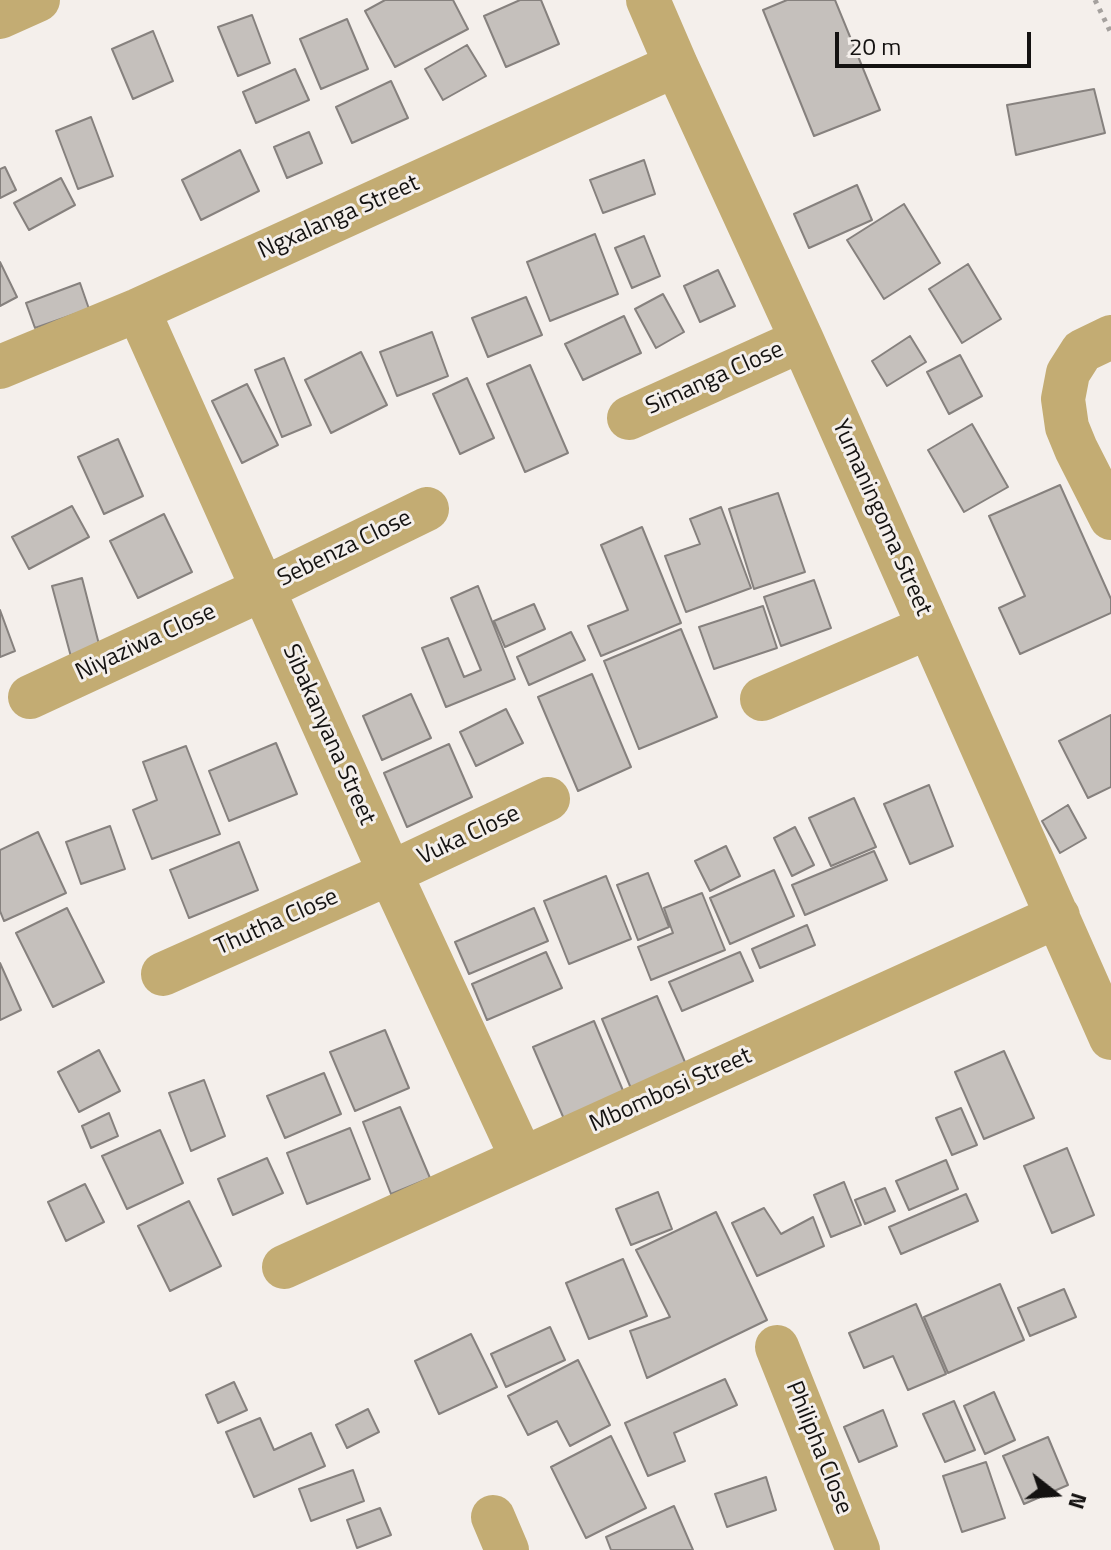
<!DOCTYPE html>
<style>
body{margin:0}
#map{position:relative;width:1111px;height:1550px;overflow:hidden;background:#f4efeb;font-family:"Titillium Web",sans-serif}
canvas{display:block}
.north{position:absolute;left:1015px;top:1454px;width:80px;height:80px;-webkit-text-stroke:6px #f4efeb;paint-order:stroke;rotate:107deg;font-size:22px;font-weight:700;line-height:32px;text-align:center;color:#141211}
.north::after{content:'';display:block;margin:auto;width:28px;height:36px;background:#141211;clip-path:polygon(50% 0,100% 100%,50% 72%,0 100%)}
.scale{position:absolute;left:835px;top:32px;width:196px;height:36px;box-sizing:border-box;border:4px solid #141211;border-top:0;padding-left:10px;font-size:24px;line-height:28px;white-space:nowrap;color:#141211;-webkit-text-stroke:6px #f4efeb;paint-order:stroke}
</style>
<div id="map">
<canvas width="1111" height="1550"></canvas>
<div class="north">N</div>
<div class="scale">20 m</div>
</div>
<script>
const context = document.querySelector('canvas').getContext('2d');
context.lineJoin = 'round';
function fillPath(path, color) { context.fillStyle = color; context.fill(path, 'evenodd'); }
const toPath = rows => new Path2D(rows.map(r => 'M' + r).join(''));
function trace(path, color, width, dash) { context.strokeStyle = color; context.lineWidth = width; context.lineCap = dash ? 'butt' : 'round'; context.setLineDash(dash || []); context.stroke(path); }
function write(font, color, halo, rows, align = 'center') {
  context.font = font + ' "Titillium Web",sans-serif'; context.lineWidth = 6; context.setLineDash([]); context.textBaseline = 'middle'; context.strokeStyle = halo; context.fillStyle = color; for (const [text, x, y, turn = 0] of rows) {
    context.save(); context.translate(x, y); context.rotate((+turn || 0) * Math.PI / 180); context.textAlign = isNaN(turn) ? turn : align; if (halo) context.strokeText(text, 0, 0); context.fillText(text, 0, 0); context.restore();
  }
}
const building = toPath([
 [385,0,453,0,468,29,395,67,365,11,385,0],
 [520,0,541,0,559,44,506,67,484,16,520,0],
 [787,0,835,0,880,110,814,136,763,10,787,0],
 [252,15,270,63,238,76,218,27,252,15],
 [347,19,368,69,321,89,300,39,347,19],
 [153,31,173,81,133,99,112,49,153,31],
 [467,45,486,76,443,100,425,69,467,45],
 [295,69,309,100,256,123,243,92,295,69],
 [391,81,408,118,352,143,336,107,391,81],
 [1094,89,1105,133,1016,155,1007,105,1094,89],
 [91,117,113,176,78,189,56,131,91,117],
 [309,132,322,163,287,178,274,147,309,132],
 [240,150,259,191,201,220,182,180,240,150],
 [644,160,655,194,603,213,590,180,644,160],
 [5,167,16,190,0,198,0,169,5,167],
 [61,178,75,205,29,230,14,203,61,178],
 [857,185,872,220,809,248,794,214,857,185],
 [904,204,940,263,884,299,847,240,904,204],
 [595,234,618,294,550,321,527,262,595,234],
 [644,236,660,276,632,288,615,248,644,236],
 [0,262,17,297,0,306,0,262],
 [968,264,1001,319,962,343,929,289,968,264],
 [718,270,735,306,700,322,684,286,718,270],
 [80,283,89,309,35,328,26,303,80,283],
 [663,294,684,332,656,348,635,309,663,294],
 [526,297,542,335,488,357,472,318,526,297],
 [624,316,641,353,583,380,565,344,624,316],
 [432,332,448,376,397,396,380,352,432,332],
 [910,336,926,362,887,386,872,361,910,336],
 [361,352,387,405,331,433,305,380,361,352],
 [960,355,982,396,949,414,927,372,960,355],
 [284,358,311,425,282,437,255,370,284,358],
 [530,365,568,453,525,472,487,384,530,365],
 [467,378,494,438,460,454,433,394,467,378],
 [247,384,278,445,242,463,212,401,247,384],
 [972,424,1008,487,964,512,928,450,972,424],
 [118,439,143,496,104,514,78,457,118,439],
 [1060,485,1111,599,1111,613,1020,654,999,608,1025,596,989,516,1060,485],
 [778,493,805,572,754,589,729,509,778,493],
 [72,506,89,537,29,569,12,537,72,506],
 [721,507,751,588,686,612,665,556,700,544,690,519,721,507],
 [164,514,192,572,138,598,110,541,164,514],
 [642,527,681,623,601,656,588,626,628,610,601,545,642,527],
 [82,578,103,660,74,668,52,586,82,578],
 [814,580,831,628,781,646,764,597,814,580],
 [478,586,515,679,446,707,422,648,448,638,464,677,481,670,451,598,478,586],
 [534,604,545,629,505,647,494,621,534,604],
 [763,606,777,648,714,669,699,627,763,606],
 [0,610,15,651,0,657,0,610],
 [681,629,717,717,639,749,604,661,681,629],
 [571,632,585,660,529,685,517,657,571,632],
 [592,674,631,767,578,791,538,697,592,674],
 [411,694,431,738,382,760,363,716,411,694],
 [506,709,523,743,476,766,460,732,506,709],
 [1111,715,1111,787,1088,798,1059,741,1111,715],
 [276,743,297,794,229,821,209,771,276,743],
 [449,744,472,797,407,827,384,773,449,744],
 [186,746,220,834,152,859,133,810,157,800,143,762,186,746],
 [929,785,953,846,910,864,884,804,929,785],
 [854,798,876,847,831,866,809,818,854,798],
 [1068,805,1086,838,1060,853,1042,821,1068,805],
 [110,826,125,869,81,884,66,842,110,826],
 [795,827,814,865,792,876,774,838,795,827],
 [38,832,66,893,4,921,0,911,0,850,38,832],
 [239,842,258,890,189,918,170,870,239,842],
 [726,846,740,876,710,891,695,861,726,846],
 [874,851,887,880,805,915,792,885,874,851],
 [774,870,794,916,730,944,710,898,774,870],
 [648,873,669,927,638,940,617,885,648,873],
 [606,876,631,939,569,964,544,901,606,876],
 [702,893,725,950,651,980,638,947,673,933,664,908,702,893],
 [67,908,104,982,53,1007,16,933,67,908],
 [534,908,548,941,469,974,455,942,534,908],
 [807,925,815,945,760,968,752,949,807,925],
 [546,952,562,988,487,1020,472,984,546,952],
 [740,952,753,981,682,1011,669,982,740,952],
 [0,963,21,1010,0,1020,0,963],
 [657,996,690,1074,635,1098,602,1019,657,996],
 [594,1021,624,1093,564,1119,533,1047,594,1021],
 [385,1030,409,1088,355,1111,330,1052,385,1030],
 [99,1050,120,1091,79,1112,58,1072,99,1050],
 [1004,1051,1034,1118,984,1139,955,1072,1004,1051],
 [324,1073,341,1114,285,1138,267,1096,324,1073],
 [204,1080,225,1136,191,1151,169,1093,204,1080],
 [400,1107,430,1178,391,1194,363,1122,400,1107],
 [961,1108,977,1145,952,1155,936,1118,961,1108],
 [109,1113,118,1136,91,1148,82,1126,109,1113],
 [350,1128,370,1179,307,1204,287,1153,350,1128],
 [160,1130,183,1183,127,1209,102,1156,160,1130],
 [1067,1148,1094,1215,1052,1233,1024,1166,1067,1148],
 [267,1158,283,1193,233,1215,218,1179,267,1158],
 [946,1160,958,1189,909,1210,896,1181,946,1160],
 [844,1182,861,1225,831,1237,814,1195,844,1182],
 [85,1184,104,1222,66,1241,48,1202,85,1184],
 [885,1188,895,1211,865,1224,855,1200,885,1188],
 [658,1192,672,1229,631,1245,616,1209,658,1192],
 [966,1194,978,1221,901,1254,889,1227,966,1194],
 [189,1201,221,1266,170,1291,138,1226,189,1201],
 [764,1208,781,1234,813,1217,824,1246,757,1276,732,1223,764,1208],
 [716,1212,767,1320,647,1378,630,1331,670,1317,636,1250,716,1212],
 [623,1259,647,1316,589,1339,566,1283,623,1259],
 [1000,1284,1024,1340,948,1373,924,1317,1000,1284],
 [1064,1289,1076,1317,1030,1336,1018,1308,1064,1289],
 [916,1304,946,1374,908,1390,893,1356,864,1368,849,1333,916,1304],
 [550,1327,565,1360,506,1387,491,1354,550,1327],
 [471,1334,497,1387,439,1414,415,1361,471,1334],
 [578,1360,610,1425,570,1446,557,1421,528,1435,508,1396,578,1360],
 [725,1379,737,1405,674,1433,685,1461,648,1476,625,1423,725,1379],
 [234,1382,247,1410,218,1423,206,1395,234,1382],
 [994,1392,1015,1440,985,1454,964,1406,994,1392],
 [954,1401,975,1450,945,1462,923,1414,954,1401],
 [368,1409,379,1432,347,1448,336,1425,368,1409],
 [883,1410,897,1446,859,1462,844,1427,883,1410],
 [260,1418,274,1450,311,1433,325,1466,254,1497,226,1432,260,1418],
 [611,1436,646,1508,586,1538,551,1467,611,1436],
 [1048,1437,1068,1485,1024,1504,1003,1456,1048,1437],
 [986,1462,1005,1518,962,1532,943,1476,986,1462],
 [353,1470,364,1501,311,1521,299,1489,353,1470],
 [766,1477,776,1510,727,1527,715,1494,766,1477],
 [674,1506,693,1550,611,1550,606,1537,674,1506],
 [380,1508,391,1535,357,1548,347,1520,380,1508]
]);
fillPath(building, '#c5c0bc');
trace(building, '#86817e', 2);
trace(toPath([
 [1095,0,1111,33]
]), '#a5a19e', 5, [4, 6]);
trace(toPath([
 [648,0,676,65,802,340,1111,1038],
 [0,17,38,0],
 [138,310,390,873,522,1158],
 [1111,337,1082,351,1068,373,1063,399,1067,427,1076,449,1111,518],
 [0,367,138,310,676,65],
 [629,418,802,340],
 [30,697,263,589,427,509],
 [762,699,929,627],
 [163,974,390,873,548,799],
 [284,1267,1058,916],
 [777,1347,858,1550],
 [493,1517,507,1550]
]), '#c3ac73', 44);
write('24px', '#141211', '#f4efeb', [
 ["Ngxalanga Street",339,218,-24],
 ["Simanga Close",715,379,-24],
 ["Yumaningoma Street",881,518,66],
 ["Sebenza Close",345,549,-26],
 ["Niyaziwa Close",146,643,-25],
 ["Sibakanyana Street",328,735,66],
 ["Vuka Close",469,836,-25],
 ["Thutha Close",277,923,-24],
 ["Mbombosi Street",671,1091,-24],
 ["Philipha Close",818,1448,68]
]);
</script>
